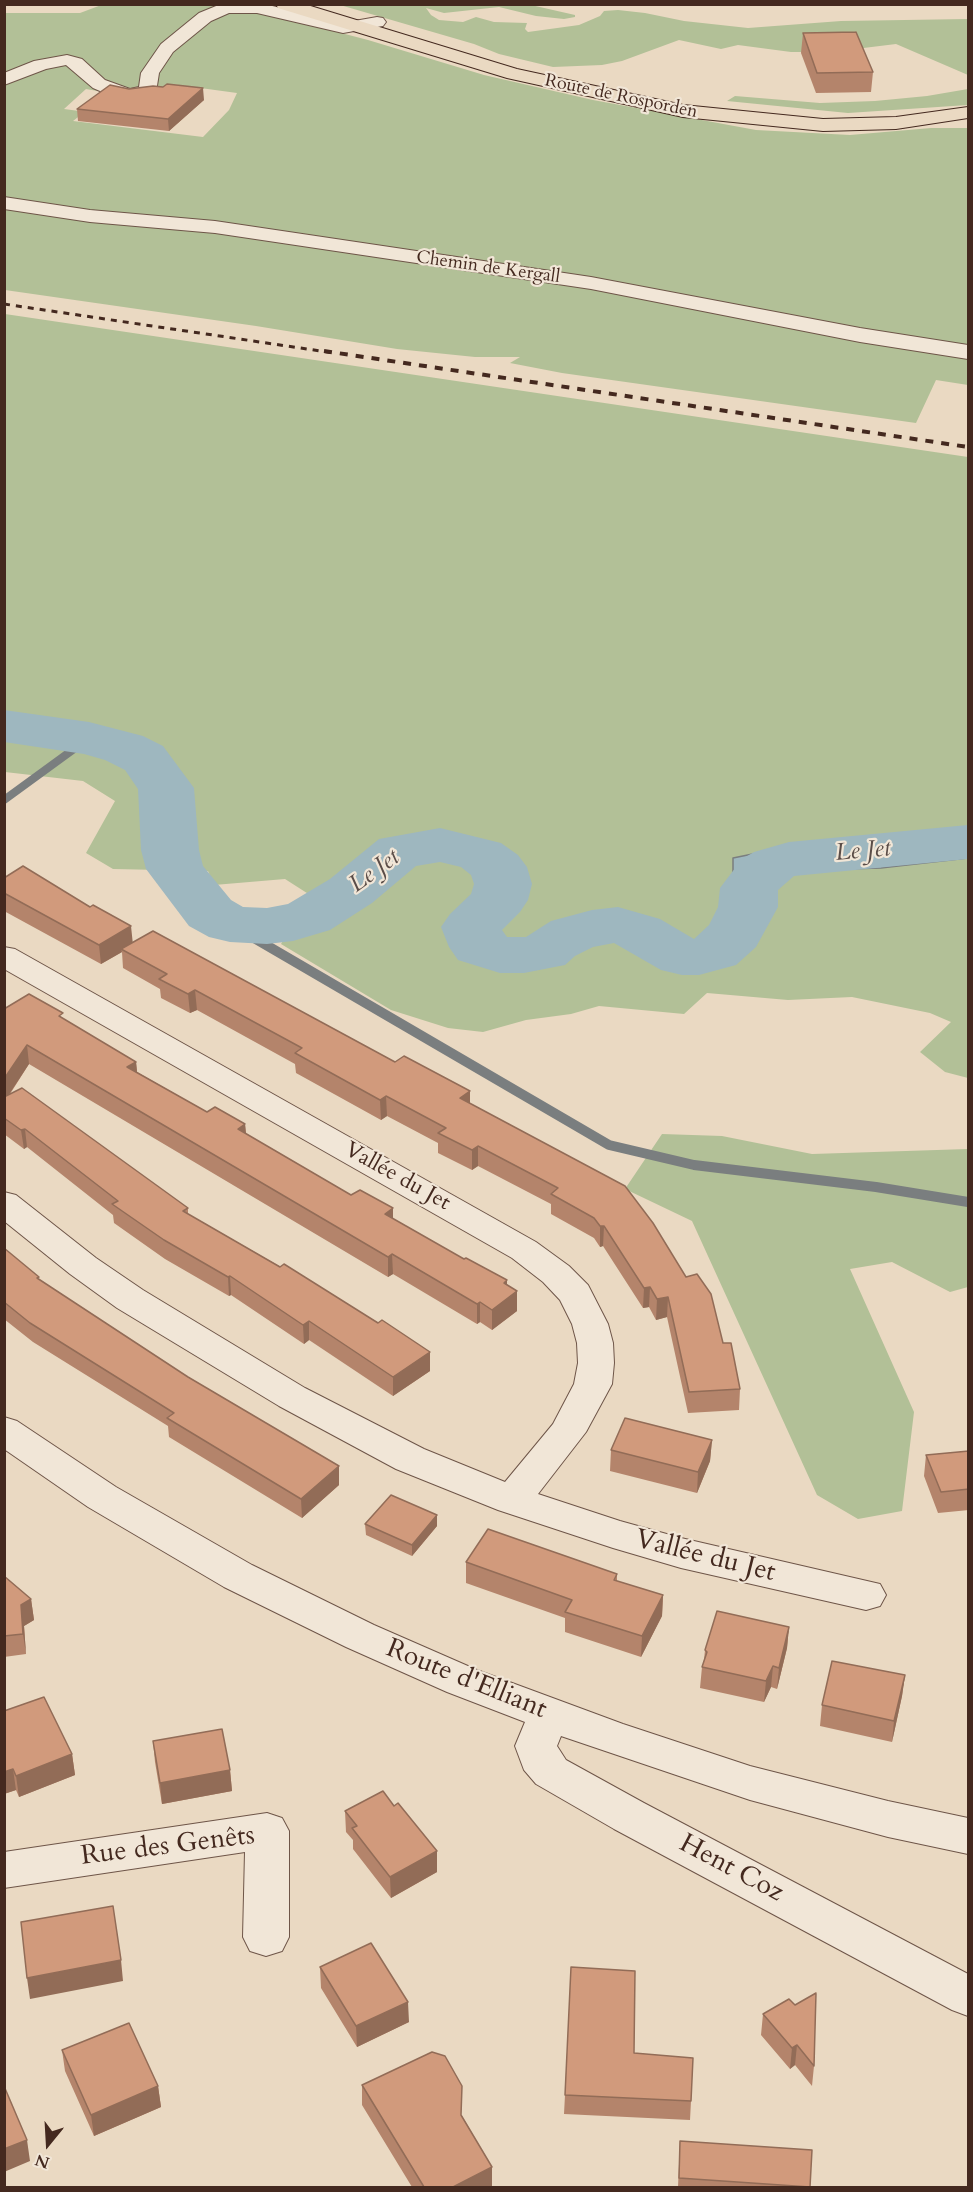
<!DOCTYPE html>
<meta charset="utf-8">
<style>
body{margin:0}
#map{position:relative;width:973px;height:2192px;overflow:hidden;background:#ead9c2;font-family:Cardo,serif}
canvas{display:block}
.frame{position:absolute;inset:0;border:6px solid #44291f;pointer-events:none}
.north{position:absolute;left:18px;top:2114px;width:60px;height:60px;-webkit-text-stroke:4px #f1e6d7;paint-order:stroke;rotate:198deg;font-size:16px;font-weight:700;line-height:24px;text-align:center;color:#44291f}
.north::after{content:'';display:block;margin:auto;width:21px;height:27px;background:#44291f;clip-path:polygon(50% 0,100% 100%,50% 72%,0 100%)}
</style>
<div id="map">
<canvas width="973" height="2192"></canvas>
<div class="frame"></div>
<div class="north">N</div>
</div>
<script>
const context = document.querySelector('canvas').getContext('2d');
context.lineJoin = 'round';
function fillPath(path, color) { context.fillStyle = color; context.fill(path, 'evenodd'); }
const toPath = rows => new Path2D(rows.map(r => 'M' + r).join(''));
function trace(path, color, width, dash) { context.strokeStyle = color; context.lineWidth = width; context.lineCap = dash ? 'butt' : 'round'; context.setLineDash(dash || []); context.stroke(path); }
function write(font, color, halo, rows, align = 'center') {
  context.font = font + ' Cardo,serif'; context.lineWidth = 4.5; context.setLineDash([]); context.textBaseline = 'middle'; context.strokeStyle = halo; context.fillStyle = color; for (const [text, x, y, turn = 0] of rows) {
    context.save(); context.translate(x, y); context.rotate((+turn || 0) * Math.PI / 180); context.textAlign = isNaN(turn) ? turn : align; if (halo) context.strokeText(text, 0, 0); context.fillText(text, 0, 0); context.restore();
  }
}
fillPath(toPath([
 [104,4,218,5,215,15,243,9,272,15,368,40,484,75,593,100,756,130,850,135,931,128,968,128,968,385,936,380,916,423,562,373,510,363,520,357,475,357,397,349,256,326,5,290,4,13,80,13],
 [171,84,237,93,229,110,203,137,73,121,82,114,79,111,64,109,86,89,109,93,134,89,161,91],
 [340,5,531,5,575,15,575,17,564,19,536,16,499,7,444,13,426,8,431,15,439,20,463,22,476,17,494,22,527,23,525,29,528,32,579,25,600,16,604,11,618,10,645,13,684,21,748,28,841,21,968,19,968,75,896,44,831,52,791,52,738,45,721,49,679,40,622,61,602,65,553,67,499,54,474,44],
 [968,89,968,105,848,113,727,101,735,96,820,103,875,101,927,96],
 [5,314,968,457,968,1078,945,1072,920,1052,951,1022,930,1013,852,997,788,1000,707,993,684,1014,599,1006,571,1014,526,1020,483,1032,448,1028,391,1010,281,944,310,895,285,879,214,885,208,871,113,869,86,853,115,801,83,781,5,772],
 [662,1134,722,1136,812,1154,968,1149,968,1287,950,1292,892,1262,850,1269,914,1412,902,1511,858,1519,817,1495,692,1221,625,1189]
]), '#b2c097');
const water = toPath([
 [968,829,968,858,881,868,807,870,775,881,769,892,730,883,733,873,733,858,787,847,968,829]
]);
fillPath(water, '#9eb7bf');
trace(water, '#7a7e7f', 1.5);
trace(toPath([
 [4,800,89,738]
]), '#7a7e7f', 8);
trace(toPath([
 [230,924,609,1145,694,1165,876,1187,968,1202]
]), '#7a7e7f', 10);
fillPath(toPath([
 [4,710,89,722,143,736,163,746,194,788,199,850,203,866,231,900,243,907,267,908,288,904,330,879,379,839,440,828,501,843,518,855,527,867,532,884,528,900,520,912,502,930,507,937,526,937,551,921,592,910,618,907,660,919,694,939,709,925,718,907,720,888,742,859,754,852,789,842,968,825,968,859,794,876,778,890,778,907,756,947,736,965,699,975,682,975,661,970,614,943,593,947,575,956,565,965,524,973,500,973,458,960,449,947,441,927,450,914,471,894,474,884,471,875,461,867,440,862,416,866,372,903,330,930,293,941,267,944,230,942,209,937,189,926,146,869,141,850,138,789,125,770,105,760,84,754,4,742,4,710]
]), '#9eb7bf');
const minor = toPath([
 [221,4,264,4,343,23,377,17,383,18,386,22,383,26,343,33,257,13,229,13,211,21,173,52,159,73,156,92,153,96,147,97,130,99,107,94,93,88,66,65,46,69,4,85,4,73,34,61,67,55,82,59,105,80,130,89,139,87,141,73,161,44,199,13,221,4],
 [4,197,90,210,215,221,591,277,860,328,968,345,968,359,860,342,591,289,215,233,90,222,4,209,4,197],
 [4,947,15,949,536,1242,569,1266,588,1285,608,1324,613,1343,614,1363,612,1384,586,1432,538,1494,620,1521,681,1538,880,1584,886,1595,880,1606,866,1610,681,1568,613,1548,498,1510,396,1469,279,1406,117,1308,70,1274,4,1221,4,1192,16,1195,96,1258,143,1290,305,1388,424,1449,505,1482,553,1424,574,1384,578,1363,577,1343,572,1324,560,1300,543,1282,512,1258,4,969,4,947],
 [4,1417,17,1421,116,1487,252,1565,374,1625,477,1670,623,1724,750,1766,888,1801,968,1818,968,1854,888,1837,750,1800,561,1736,557,1746,566,1760,644,1803,968,1974,968,2016,952,2010,614,1829,536,1784,524,1770,515,1746,525,1722,447,1692,346,1647,224,1587,88,1507,4,1449,4,1417],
 [267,1813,282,1818,289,1831,289,1937,282,1951,266,1956,250,1951,243,1937,245,1852,4,1888,4,1852,267,1813]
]);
const major = toPath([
 [276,4,304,4,517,69,683,105,823,119,896,117,968,107,968,118,896,129,823,131,683,117,507,78,278,8,276,4]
]);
trace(minor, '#6e5548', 2);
trace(major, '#44291f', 2);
fillPath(minor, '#f1e6d7');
fillPath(major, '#ead9c2');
trace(toPath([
 [4,304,334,353]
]), '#44291f', 3, [6, 6]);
trace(toPath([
 [324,351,968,447]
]), '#44291f', 4, [8, 8]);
fillPath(toPath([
 [803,33,873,72,871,92,816,93,801,53],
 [129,89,204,100,169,131,78,121,77,109],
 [4,878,133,943,395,1062,470,1091,470,1104,625,1186,723,1343,740,1389,739,1410,688,1413,667,1317,656,1320,649,1307,643,1308,603,1246,600,1247,594,1238,551,1214,551,1204,478,1166,472,1170,438,1153,438,1143,387,1116,381,1120,296,1073,295,1064,197,1010,190,1013,161,998,160,989,123,968,122,952,101,964,4,911],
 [4,1009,64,1019,136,1062,137,1072,207,1112,245,1124,246,1134,351,1195,393,1208,393,1219,517,1291,517,1311,492,1330,480,1322,477,1324,393,1274,388,1277,29,1064,10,1094,188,1208,188,1214,430,1352,430,1371,393,1396,309,1340,304,1344,231,1295,229,1296,165,1259,114,1223,113,1215,27,1147,24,1149,4,1134],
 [4,1248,40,1280,339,1485,302,1518,169,1437,168,1426,33,1342,4,1319],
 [712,1440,710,1461,697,1493,610,1471,611,1450],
 [969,1451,969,1510,938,1513,924,1476,926,1455],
 [437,1515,437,1526,412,1556,366,1535,365,1524],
 [466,1562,617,1574,617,1581,663,1595,662,1616,641,1657,565,1632,565,1618,466,1583],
 [4,1576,31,1599,34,1620,24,1626,26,1654,4,1657],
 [789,1627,787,1648,777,1689,771,1687,764,1702,700,1688,702,1667,704,1660,705,1650],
 [905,1675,902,1696,892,1742,820,1726,822,1705],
 [4,1711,72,1754,75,1775,19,1797,16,1790,4,1794],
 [153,1741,230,1770,232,1791,162,1804,155,1762],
 [394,1806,437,1872,391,1898,353,1849,353,1840,346,1832,345,1811],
 [320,1967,409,2022,357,2047,321,1988],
 [795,2005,814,2066,812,2086,795,2065,790,2069,761,2035,763,2014],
 [62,2050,158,2086,161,2107,94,2136,65,2071],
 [634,2053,691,2101,690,2120,564,2114,565,2095],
 [362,2085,462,2116,492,2167,492,2187,412,2187,362,2105],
 [680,2141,810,2187,678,2187]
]), '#b4846b');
fillPath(toPath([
 [203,88,204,100,169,131,168,119],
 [131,926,133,945,121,949,122,952,101,964,99,945],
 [195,990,197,1010,190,1013,188,994],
 [27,1045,29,1064,4,1102,4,1079],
 [136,1062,138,1081,127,1067],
 [470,1091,470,1111,460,1098],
 [386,1096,387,1116,381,1120,380,1100],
 [245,1124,247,1144,238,1129],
 [25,1129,27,1147,24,1149,21,1130],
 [478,1146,478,1166,472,1170,472,1150],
 [393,1208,393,1228,385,1214],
 [600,1226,604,1226,603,1246,600,1247],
 [392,1254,393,1274,388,1277,388,1257],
 [230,1276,231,1295,229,1296,228,1277],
 [507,1280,507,1299,517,1291,517,1311,492,1330,492,1310,504,1283],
 [650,1287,649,1307,643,1308,644,1288],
 [668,1297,667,1317,656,1320,657,1299],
 [480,1302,480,1322,477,1324,477,1304],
 [309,1321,309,1340,304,1344,303,1325],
 [430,1352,430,1371,393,1396,393,1377],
 [712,1440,710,1461,697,1493,698,1472],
 [339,1466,339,1485,302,1518,301,1499],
 [437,1515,437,1526,412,1556,412,1545],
 [663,1595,662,1616,641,1657,642,1636],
 [31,1599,34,1620,24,1626,26,1654,23,1634,21,1605],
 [789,1627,787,1648,777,1689,779,1668],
 [773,1666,771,1687,764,1702,766,1681],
 [905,1675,902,1696,892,1742,894,1721],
 [72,1754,75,1775,19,1797,16,1776],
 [13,1769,16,1790,4,1794,4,1772],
 [230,1770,232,1791,162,1804,160,1783],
 [437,1851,437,1872,391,1898,390,1877],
 [121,1960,123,1981,30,1999,27,1978],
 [408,2002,409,2022,357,2047,356,2026],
 [797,2045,795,2065,790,2069,792,2048],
 [158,2086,161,2107,94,2136,91,2115],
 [27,2140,30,2161,4,2172,4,2149],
 [492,2167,492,2187,453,2187]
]), '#926c57');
const building = toPath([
 [856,32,873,72,817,73,803,33,856,32],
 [167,84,203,88,168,119,77,109,110,85,129,89,153,86,163,87,167,84],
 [23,866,90,907,93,905,131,926,99,945,4,893,4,878,23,866],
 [153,931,395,1062,404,1056,470,1091,460,1098,625,1186,653,1223,686,1277,697,1274,711,1294,723,1343,731,1343,740,1389,689,1392,668,1297,657,1299,650,1287,644,1288,604,1226,600,1226,594,1218,551,1194,558,1188,478,1146,472,1150,438,1133,446,1128,386,1096,380,1100,295,1053,302,1048,195,990,188,994,159,979,167,974,121,949,153,931],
 [29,994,63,1013,59,1016,136,1062,127,1067,207,1112,215,1107,245,1124,238,1129,351,1195,360,1190,393,1208,385,1214,464,1259,466,1258,507,1280,504,1283,517,1291,492,1310,480,1302,477,1304,392,1254,388,1257,27,1045,4,1079,4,1009,29,994],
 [22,1088,188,1208,183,1211,280,1267,284,1264,378,1323,382,1320,430,1352,393,1377,309,1321,303,1325,230,1276,228,1277,164,1240,112,1204,118,1201,25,1129,21,1130,4,1118,4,1097,22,1088],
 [4,1248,39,1277,37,1278,188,1377,339,1466,301,1499,167,1418,174,1413,30,1323,4,1302,4,1248],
 [625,1418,712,1440,698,1472,611,1450,625,1418],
 [969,1451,969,1489,941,1492,926,1455,969,1451],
 [391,1495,437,1515,412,1545,365,1524,391,1495],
 [488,1529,617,1574,614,1580,663,1595,642,1636,565,1612,572,1600,466,1562,488,1529],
 [4,1576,31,1599,21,1605,23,1634,4,1636,4,1576],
 [717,1611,789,1627,779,1668,773,1666,766,1681,702,1667,707,1652,705,1650,717,1611],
 [832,1661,905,1675,894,1721,822,1705,832,1661],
 [44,1697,72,1754,16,1776,13,1769,4,1772,4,1711,44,1697],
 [222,1729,230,1770,160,1783,153,1741,222,1729],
 [383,1791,394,1806,398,1803,437,1851,390,1877,352,1828,357,1826,345,1811,383,1791],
 [113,1906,121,1960,27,1978,21,1922,113,1906],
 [371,1943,408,2002,356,2026,320,1967,371,1943],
 [571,1967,635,1971,634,2053,693,2058,691,2101,565,2095,571,1967],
 [816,1993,814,2066,797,2045,792,2048,763,2014,789,1999,795,2005,816,1993],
 [129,2023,158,2086,91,2115,62,2050,129,2023],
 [432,2052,445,2056,462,2086,461,2115,492,2167,453,2187,424,2187,362,2085,432,2052],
 [4,2086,27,2140,4,2149,4,2086],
 [680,2141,812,2150,810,2187,679,2178,680,2141]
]);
fillPath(building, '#d19a7c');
trace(building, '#926c57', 1.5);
write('18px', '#44291f', '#f1e6d7', [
 ["Route de Rosporden",621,97,12],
 ["Chemin de Kergall",488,268,8]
]);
write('22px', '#44291f', '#f1e6d7', [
 ["Vallée du Jet",397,1177,29]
]);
write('italic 24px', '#5a4c47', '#f1e6d7', [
 ["Le Jet",863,852,-5],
 ["Le Jet",375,872,-36]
]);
write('27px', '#44291f', '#f1e6d7', [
 ["Vallée du Jet",705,1557,14],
 ["Route d'Elliant",466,1680,22],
 ["Rue des Genêts",168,1847,-7],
 ["Hent Coz",731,1869,28]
]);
</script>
